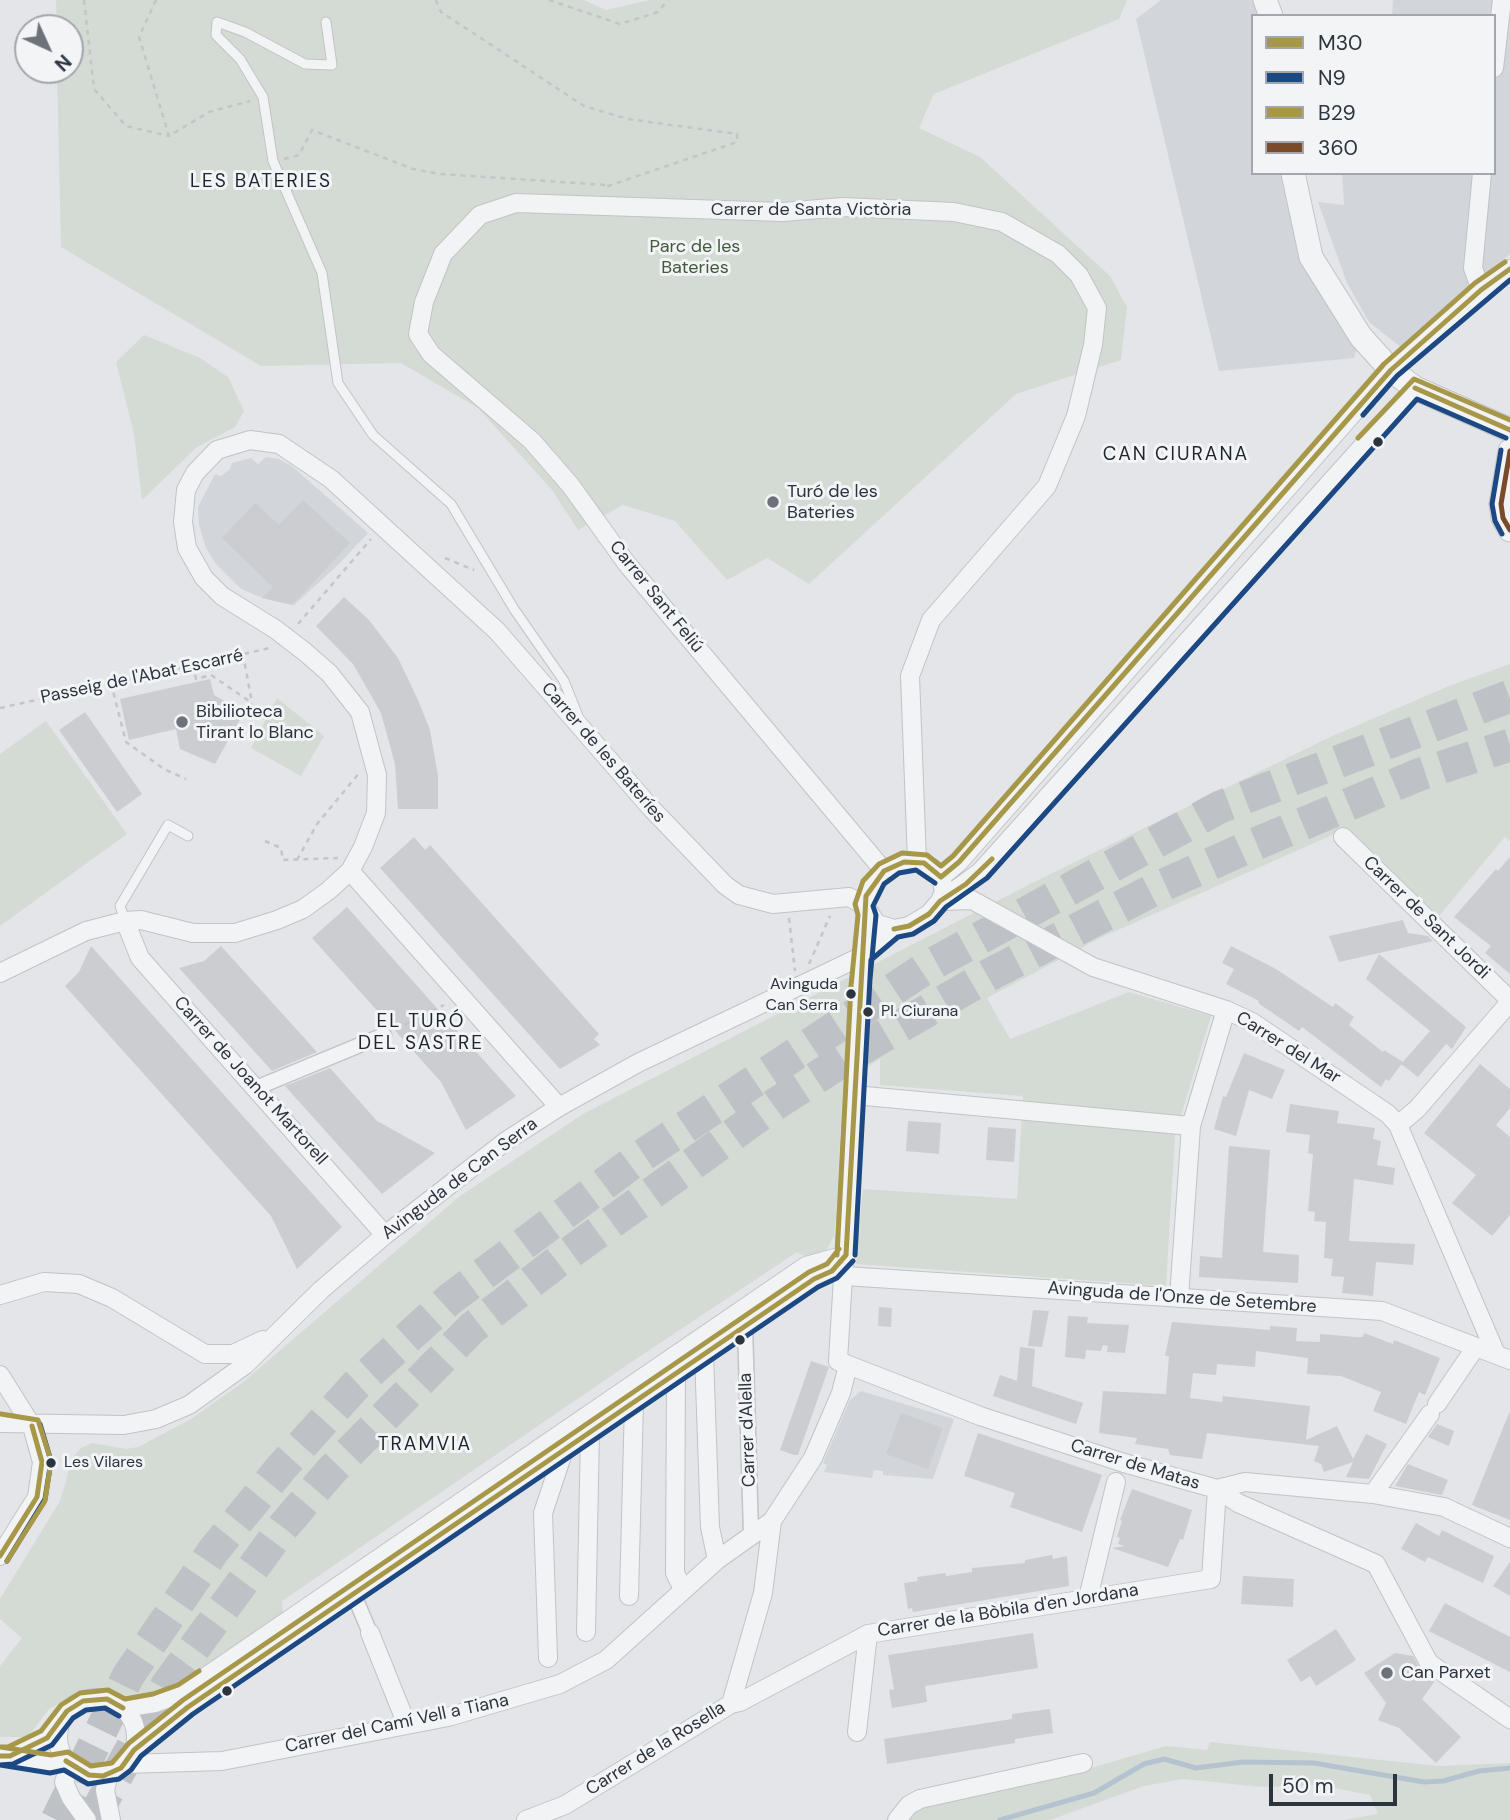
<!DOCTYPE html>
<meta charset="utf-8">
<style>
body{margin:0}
#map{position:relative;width:1510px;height:1820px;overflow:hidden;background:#e3e5e8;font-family:"DM Sans",sans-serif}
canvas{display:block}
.legend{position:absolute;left:1251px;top:14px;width:245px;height:161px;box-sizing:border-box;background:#f2f4f6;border:2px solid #a3a7ad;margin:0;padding:9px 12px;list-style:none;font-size:21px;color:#2c343f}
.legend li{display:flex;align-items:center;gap:14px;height:35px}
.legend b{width:35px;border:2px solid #a3a7ad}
.north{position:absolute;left:14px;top:14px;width:70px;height:70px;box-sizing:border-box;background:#f2f4f6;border:2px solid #a3a7ad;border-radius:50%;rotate:135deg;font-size:19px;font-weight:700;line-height:28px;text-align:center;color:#2c343f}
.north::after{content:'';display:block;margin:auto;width:24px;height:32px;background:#6c727a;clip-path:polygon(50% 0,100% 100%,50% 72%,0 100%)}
.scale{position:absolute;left:1269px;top:1774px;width:128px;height:32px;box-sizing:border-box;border:4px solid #2c343f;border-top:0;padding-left:9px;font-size:21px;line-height:24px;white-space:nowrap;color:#2c343f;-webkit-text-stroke:5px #f2f4f6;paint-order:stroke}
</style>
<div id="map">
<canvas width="1510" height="1820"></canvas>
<ul class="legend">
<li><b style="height:9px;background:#a79849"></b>M30</li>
<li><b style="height:9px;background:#1c4883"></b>N9</li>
<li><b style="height:9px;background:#a79849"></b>B29</li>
<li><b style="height:9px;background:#7a4b2a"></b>360</li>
</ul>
<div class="north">N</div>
<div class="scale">50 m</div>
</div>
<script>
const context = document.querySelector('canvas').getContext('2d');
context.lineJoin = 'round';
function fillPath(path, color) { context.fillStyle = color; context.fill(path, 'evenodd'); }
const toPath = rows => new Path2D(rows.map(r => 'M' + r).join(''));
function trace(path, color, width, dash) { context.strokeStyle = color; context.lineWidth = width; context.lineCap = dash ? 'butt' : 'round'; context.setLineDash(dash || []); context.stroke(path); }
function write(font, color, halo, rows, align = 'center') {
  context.font = font + ' "DM Sans",sans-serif'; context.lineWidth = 6; context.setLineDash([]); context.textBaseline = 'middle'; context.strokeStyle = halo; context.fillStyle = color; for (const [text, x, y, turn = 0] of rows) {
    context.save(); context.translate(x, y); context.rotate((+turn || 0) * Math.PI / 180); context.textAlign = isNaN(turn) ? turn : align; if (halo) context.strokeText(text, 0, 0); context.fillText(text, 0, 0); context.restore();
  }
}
fillPath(toPath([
 [1161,0,1265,0,1271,16,1253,16,1253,173,1293,173,1311,257,1361,337,1354,358,1219,371,1136,19],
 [1393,0,1510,0,1510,254,1402,348,1369,322,1347,283,1318,202,1344,205,1342,173,1494,173,1494,16,1392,16],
 [266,457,279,459,293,467,368,533,337,566,294,605,260,597,241,589,216,564,206,548,199,525,198,507,215,474,221,476,230,469,232,463,251,458,258,464],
 [861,1391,954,1419,933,1479,883,1475,883,1471,874,1470,872,1478,824,1472,827,1465,823,1463,850,1400]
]), '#d2d5da');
fillPath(toPath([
 [56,0,584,0,606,10,650,0,1127,0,1119,19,934,94,919,128,980,157,1110,276,1127,307,1121,360,1016,394,809,584,767,558,727,580,675,521,623,505,578,530,552,490,478,408,401,363,261,366,61,247,57,70,70,70,70,28,57,28],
 [144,335,200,358,228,377,244,411,235,427,197,447,142,500,134,434,116,362],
 [1510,664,1510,841,1505,837,1439,916,1348,828,1102,937,987,998,1010,1039,1129,992,1211,1016,1175,1135,1166,1286,856,1264,863,1189,1017,1199,1023,1096,880,1085,880,1059,843,1083,836,1217,834,1236,826,1251,811,1260,797,1252,633,1361,282,1601,284,1623,179,1688,132,1699,102,1691,79,1692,49,1709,28,1737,0,1737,0,1666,22,1638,0,1619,0,1599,60,1501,73,1457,81,1448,92,1443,126,1449,138,1447,191,1419,242,1383,460,1196,583,1114,1030,884,1328,738,1449,686],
 [277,698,324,736,301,776,251,748],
 [46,721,127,834,0,926,0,754],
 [1210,1742,1438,1766,1510,1763,1510,1820,1344,1820,1378,1814,1370,1795,1319,1785,1262,1787,1183,1779,1144,1786,1050,1820,904,1820,928,1804,1091,1768,1166,1746,1207,1750]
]), '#d4dbd4');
trace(toPath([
 [1000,1820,1094,1793,1144,1764,1164,1759,1196,1768,1243,1762,1314,1763,1424,1782,1443,1781,1479,1771,1510,1768]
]), '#b5c3d0', 5);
fillPath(toPath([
 [303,500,350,543,292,605,262,598,273,587,222,538,255,503,279,525],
 [344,597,369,620,398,658,418,700,430,730,438,776,438,809,398,809,395,764,381,713,353,664,316,626],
 [210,679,214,695,244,712,215,764,180,749,176,729,129,740,120,699],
 [85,712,142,794,117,812,59,730],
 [414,837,425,850,430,845,599,1034,594,1039,600,1045,560,1069,380,868],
 [1510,857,1510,974,1485,953,1491,946,1454,917,1496,869,1498,871],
 [347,907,443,1015,516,1096,466,1130,441,1082,312,938],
 [1403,920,1408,933,1428,936,1433,941,1339,962,1329,936],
 [91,946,342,1227,297,1269,271,1216,65,986,79,972],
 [221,946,317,1052,272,1071,179,968,204,961],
 [1231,946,1276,969,1333,1007,1335,1003,1354,1017,1349,1025,1383,1052,1384,1050,1403,1062,1389,1081,1386,1079,1381,1087,1302,1027,1299,1031,1258,1003,1259,1001,1226,984,1234,969,1222,963],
 [1379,954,1466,1027,1452,1049,1446,1044,1418,1077,1401,1064,1430,1031,1366,979],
 [1244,1053,1285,1070,1272,1099,1249,1090,1236,1136,1214,1129,1223,1096,1226,1097],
 [1480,1064,1510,1089,1510,1108,1496,1125,1510,1137,1510,1215,1492,1236,1452,1203,1476,1175,1424,1133],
 [330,1068,377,1121,435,1153,382,1194,285,1086],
 [1290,1104,1339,1111,1337,1123,1375,1128,1373,1139,1381,1141,1377,1165,1395,1168,1393,1185,1354,1179,1349,1241,1415,1244,1413,1265,1376,1262,1373,1296,1342,1293,1344,1277,1331,1276,1333,1259,1324,1258,1326,1222,1314,1221,1315,1212,1308,1211,1313,1154,1308,1153,1310,1135,1286,1132],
 [908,1121,941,1123,939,1154,906,1151],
 [988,1127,1016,1129,1014,1162,986,1160],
 [1229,1146,1270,1150,1263,1252,1299,1255,1298,1283,1199,1277,1200,1256,1222,1258],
 [879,1307,892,1308,891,1327,878,1326],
 [1033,1310,1049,1311,1042,1347,1028,1346],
 [1068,1316,1088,1317,1087,1323,1129,1325,1125,1353,1107,1352,1108,1346,1103,1345,1101,1351,1086,1350,1085,1359,1065,1357],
 [1172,1322,1270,1330,1270,1326,1297,1328,1296,1341,1320,1342,1320,1334,1356,1337,1363,1337,1364,1333,1393,1344,1394,1340,1440,1358,1425,1395,1419,1392,1406,1424,1373,1411,1381,1392,1341,1376,1307,1374,1308,1358,1256,1351,1255,1367,1217,1364,1216,1375,1193,1373,1190,1398,1222,1402,1223,1396,1310,1406,1306,1440,1337,1426,1353,1459,1366,1434,1387,1444,1369,1479,1346,1477,1353,1462,1324,1472,1321,1464,1314,1461,1319,1446,1207,1433,1202,1459,1170,1455,1168,1449,1135,1444,1137,1438,1099,1433,1103,1391,1166,1394,1169,1356,1165,1356],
 [1020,1347,1035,1349,1032,1386,1083,1403,1076,1424,993,1396,1000,1375,1017,1381],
 [811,1361,829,1367,798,1455,794,1455,780,1450],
 [901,1413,943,1428,928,1469,886,1454],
 [1509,1413,1510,1413,1510,1520,1472,1505],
 [1437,1424,1454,1431,1449,1446,1428,1437],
 [978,1433,1102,1475,1082,1532,1010,1507,1015,1493,964,1476],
 [1408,1464,1448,1480,1442,1495,1395,1486],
 [1132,1489,1192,1510,1183,1540,1180,1539,1168,1567,1112,1548,1125,1546,1118,1544,1120,1538,1117,1537,1122,1521,1120,1520],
 [1416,1523,1439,1536,1442,1530,1494,1556,1483,1583,1428,1557,1425,1562,1401,1549],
 [1052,1555,1053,1559,1067,1556,1069,1586,913,1612,912,1608,908,1609,904,1583,918,1581,917,1577,946,1573,946,1576,972,1572,972,1568,1025,1563,1025,1560],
 [1510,1562,1510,1596,1493,1586],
 [1243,1576,1294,1579,1293,1607,1241,1604],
 [1445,1603,1510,1637,1510,1672,1429,1631],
 [1336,1629,1356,1660,1316,1686,1310,1676,1301,1682,1287,1660],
 [1033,1633,1038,1668,925,1686,927,1702,892,1708,889,1690,894,1689,888,1655],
 [1395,1653,1413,1656,1422,1672,1435,1681,1422,1699,1461,1737,1436,1763,1399,1728,1378,1720,1386,1703,1364,1673],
 [1050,1709,1053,1733,1015,1739,1015,1743,887,1764,884,1739,1012,1719,1012,1714]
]), '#cccdd0');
trace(toPath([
 [57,1820,128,1676,214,1550,281,1468,356,1385,450,1299,640,1157,927,967,1220,807,1510,696],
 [92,1820,167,1685,283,1527,331,1471,472,1328,561,1259,774,1105,856,1052,989,975,1157,888,1246,848,1418,775,1510,745]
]), '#bec2c6', 33, [33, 17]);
const service = toPath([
 [326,22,332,65,305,64,245,32,217,22,216,35,240,59,263,97,273,161,322,273,338,383,373,435,451,504,514,609,564,681,578,716],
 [125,921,120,906,168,825,188,836]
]);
const pedestrian = toPath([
 [256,1088,384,1035],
 [745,1326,751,1534],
 [354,1595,370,1633]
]);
const minor = toPath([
 [1494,68,1502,0],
 [1481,290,1473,268,1482,173],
 [1343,837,1510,1000],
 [917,861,932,868,941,877,944,891,940,901,929,914,909,926,894,929,877,924,864,905,870,886,884,871,904,862,917,861],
 [350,871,559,1107],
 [884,871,627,564,571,486,532,441,431,354,418,334,424,302,443,254,480,215,516,203,783,212,843,207,954,212,1002,222,1058,254,1079,275,1097,308,1093,345,1076,416,1047,486,931,620,910,676,917,861],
 [941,877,959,862,1391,370,1481,290,1510,269],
 [943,899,980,872,1415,388],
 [940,901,972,900,1093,967,1226,1010,1252,1022,1388,1114,1398,1125,1496,1354],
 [867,914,862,956,838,1361,980,1416,1124,1463,1217,1489,1245,1482,1373,1494,1444,1507,1510,1538],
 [125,921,140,958,385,1235],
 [0,973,86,931,125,921,141,920,193,933,235,933,277,920,303,909,328,891,350,871,363,847,376,813,377,775,360,712,329,673,305,652,275,629,222,596,204,578,187,548,183,522,186,490,195,473,217,450,250,440,279,444,331,479,497,631,651,808,725,885,739,895,773,904,849,897,864,905],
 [854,1095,1191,1126],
 [1398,1125,1417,1109,1510,1002],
 [845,1276,1382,1311,1510,1360],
 [0,1295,44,1282,79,1284,112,1298,205,1354,233,1354,263,1340],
 [1179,1298,1191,1126,1226,1010],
 [704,1354,710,1527,717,1560],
 [676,1373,675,1573,683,1589],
 [0,1375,32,1426,42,1462,37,1497,0,1556],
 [1437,1404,1475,1348],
 [0,1423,124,1425,156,1419,189,1405,245,1365,321,1290,385,1235,506,1141,559,1107,638,1063,862,956,894,929],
 [1217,1489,1238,1503,1376,1564,1429,1663,1510,1719],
 [1373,1494,1430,1414],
 [629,1596,634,1402],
 [1088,1598,1116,1482],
 [586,1632,590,1432],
 [370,1633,407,1725],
 [548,1658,543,1513,564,1450],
 '58 1737a39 39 0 1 1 78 0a39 39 0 1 1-78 0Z',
 [731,1704,740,1702,868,1634,1211,1579,1217,1489],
 [123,1708,155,1703,182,1693,806,1266,845,1255],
 [857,1732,868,1634],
 [134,1750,188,1707,814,1279,832,1271,846,1255],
 [0,1756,51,1764,66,1761],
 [10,1756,47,1738,61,1722],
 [125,1764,222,1761,448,1717,560,1684,606,1660,717,1560,772,1521,813,1458,841,1393,848,1365],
 [70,1766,64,1782,71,1798,87,1820],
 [109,1774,105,1790,111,1820],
 [526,1820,565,1805,731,1704,763,1593,772,1521],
 [897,1820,909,1805,920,1799,1083,1763]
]);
const tertiary = toPath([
 [1265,0,1271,16],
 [1293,173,1311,257,1361,337,1391,370,1415,388,1510,430],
 [1510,451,1501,504,1503,518,1510,530]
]);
trace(service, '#c2c3c6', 11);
trace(pedestrian, '#c2c3c6', 17);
trace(minor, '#c2c3c6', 20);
trace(tertiary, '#c2c3c6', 25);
trace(toPath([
 [84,0,94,89,126,126,169,136],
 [156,0,139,37,169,136,209,112,250,101],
 [436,0,441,12,584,106,628,119,737,134,737,142,605,187],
 [549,0,620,24,658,12,668,0],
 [284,159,299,155,312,130,413,169,440,174,607,185],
 [445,558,474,570],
 [298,624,371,539],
 [243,654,252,703,246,717],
 [193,665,196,679,211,675,252,703],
 [111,683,126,742,164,769,186,779],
 [0,708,270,648],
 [265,841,281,848,283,860,338,858],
 [297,860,317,824,360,772],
 [789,918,795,971],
 [809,964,830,916],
 [396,1029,444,1005]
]), '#c3c6c8', 2.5, [5, 5]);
trace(service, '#f2f3f5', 9);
trace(pedestrian, '#f2f3f5', 14);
trace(minor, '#f2f3f5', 18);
trace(tertiary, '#f2f3f5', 23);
trace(toPath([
 [1415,388,1510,430],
 [941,877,959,862,1391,370,1481,290,1510,269],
 [894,929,909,926,929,914,940,901,966,884,992,859],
 [846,1255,866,896,884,871,904,862,924,863,941,877],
 [0,1556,37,1497,42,1462,32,1426],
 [0,1756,10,1756,47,1738,67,1711,83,1701,107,1699,123,1708],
 [66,1761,89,1775,103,1776,121,1768,134,1750,188,1707,814,1279,832,1271,846,1255]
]), '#a79849', 5);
trace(toPath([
 [1363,415,1397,376,1510,280],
 [1501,450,1492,504,1495,521,1502,534],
 [870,979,876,915,873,906,884,884,899,873,916,870,935,883],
 [855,1255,871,960,898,937,913,934,934,921,946,907,987,878,1417,399,1506,438],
 [7,1561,45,1499,51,1461,40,1424],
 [0,1765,50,1773,64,1770,88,1784,119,1779,131,1770,141,1756,193,1714,818,1287,837,1278,853,1261],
 [0,1765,13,1764,52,1745,73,1718,86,1710,105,1708,119,1716]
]), '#1c4883', 5);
trace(toPath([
 [1358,438,1414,379,1510,420],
 [837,1255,851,986,858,915,855,904,863,881,879,864,902,853,927,855,941,866,953,856,1384,364,1475,283,1505,262],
 [1,1414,38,1420,51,1461,45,1501,7,1561],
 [0,1747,8,1747,41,1731,61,1705,80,1693,108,1690,125,1699,153,1694,178,1685,199,1671],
 [1,1747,51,1755,68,1752,91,1766,112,1763,129,1743,183,1700,809,1272,827,1264,839,1249]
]), '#a79849', 5);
trace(toPath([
 [1510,451,1501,504,1503,518,1510,530]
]), '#7a4b2a', 5);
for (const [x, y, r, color] of [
 [1378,442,6,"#2c343f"],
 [773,502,7,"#6c727a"],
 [182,722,7,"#6c727a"],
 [851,994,6,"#2c343f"],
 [868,1012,6,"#2c343f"],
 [740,1340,6,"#2c343f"],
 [51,1463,6,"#2c343f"],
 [1387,1673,7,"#6c727a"],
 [227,1691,6,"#2c343f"]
]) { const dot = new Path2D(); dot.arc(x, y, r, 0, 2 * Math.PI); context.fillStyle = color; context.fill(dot); trace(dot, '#f2f4f6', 2.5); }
write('16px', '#2c343f', '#f2f4f6', [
 ["Avinguda",838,985,"right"],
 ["Can Serra",838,1006,"right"],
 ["Pl. Ciurana",881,1012],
 ["Les Vilares",64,1463]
], 'left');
write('18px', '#2c343f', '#f2f4f6', [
 ["Carrer de Santa Victòria",811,210],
 ["Carrer Sant Feliú",656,597,51],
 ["Passeig de l'Abat Escarré",142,677,-12],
 ["Carrer de les Bateríes",603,753,49],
 ["Carrer de Sant Jordi",1426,918,44],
 ["Carrer del Mar",1288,1048,32],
 ["Carrer de Joanot Martorell",250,1081,48],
 ["Avinguda de Can Serra",460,1179,-37],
 ["Avinguda de l'Onze de Setembre",1182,1298,4],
 ["Carrer d'Alella",748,1430,-92],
 ["Carrer de Matas",1135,1465,17],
 ["Carrer de la Bòbila d'en Jordana",1008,1611,-9],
 ["Carrer del Camí Vell a Tiana",397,1724,-12],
 ["Carrer de la Rosella",656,1749,-32]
]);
write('18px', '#42593b', '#f2f4f6', [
 ["Parc de les",695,247],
 ["Bateries",695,268]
]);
write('18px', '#2c343f', '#f2f4f6', [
 ["Turó de les",787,492],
 ["Bateries",787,513],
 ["Bibilioteca",196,712],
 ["Tirant lo Blanc",196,733],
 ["Can Parxet",1401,1673]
], 'left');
context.letterSpacing = '2px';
write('19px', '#1e2530', '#f2f4f6', [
 ["LES BATERIES",261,182],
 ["CAN CIURANA",1176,455],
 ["EL TURÓ",421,1022],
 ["DEL SASTRE",421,1044],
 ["TRAMVIA",425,1445]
]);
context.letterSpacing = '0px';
</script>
